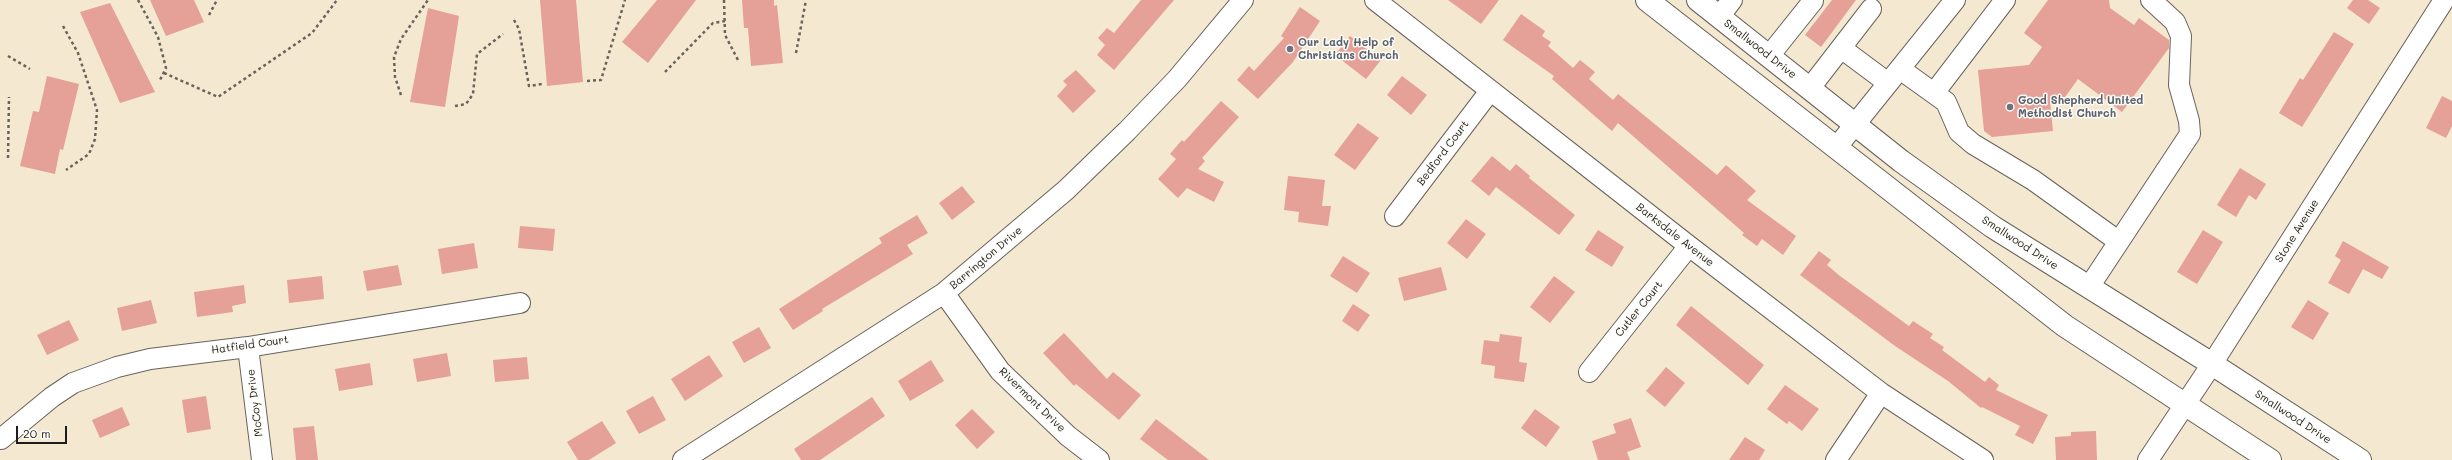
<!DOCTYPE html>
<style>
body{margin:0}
#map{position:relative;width:2452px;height:460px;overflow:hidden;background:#f4e8d1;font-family:Mali,sans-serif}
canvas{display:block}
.scale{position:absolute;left:16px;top:426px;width:51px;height:18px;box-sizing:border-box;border:2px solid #1c1c1c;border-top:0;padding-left:5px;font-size:12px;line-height:14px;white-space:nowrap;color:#1c1c1c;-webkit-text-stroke:3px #fdfcf7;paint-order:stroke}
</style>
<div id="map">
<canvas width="2452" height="460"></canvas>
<div class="scale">20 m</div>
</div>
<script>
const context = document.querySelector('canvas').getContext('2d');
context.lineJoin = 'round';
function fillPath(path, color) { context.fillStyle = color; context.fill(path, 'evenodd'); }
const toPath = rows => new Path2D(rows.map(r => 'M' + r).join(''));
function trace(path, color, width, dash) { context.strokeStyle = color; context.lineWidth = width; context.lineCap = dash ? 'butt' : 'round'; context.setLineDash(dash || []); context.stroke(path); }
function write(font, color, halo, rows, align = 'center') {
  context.font = font + ' Mali,sans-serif'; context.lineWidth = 3; context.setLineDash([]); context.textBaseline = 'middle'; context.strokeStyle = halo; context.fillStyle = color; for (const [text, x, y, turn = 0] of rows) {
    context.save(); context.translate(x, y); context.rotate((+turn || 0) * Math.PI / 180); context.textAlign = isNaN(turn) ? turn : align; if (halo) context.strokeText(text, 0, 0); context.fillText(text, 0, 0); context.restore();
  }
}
fillPath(toPath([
 [150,0,194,0,204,22,166,36],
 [540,0,576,0,583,82,547,86],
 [657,0,696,0,648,63,622,42],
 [742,0,774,0,774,6,777,5,783,63,751,66,748,28,744,28],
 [1141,0,1174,0,1114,70,1097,55,1105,45,1098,38,1107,28,1114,33],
 [1448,0,1499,0,1481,24],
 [1832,0,1856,0,1821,47,1805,35],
 [2048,0,2109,0,2110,8,2134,25,2139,18,2169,40,2169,48,2122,112,2078,79,2063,100,2050,101,2053,131,1992,137,1984,131,1978,70,2029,65,2042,47,2024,33],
 [2353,0,2368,0,2380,8,2369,24,2347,8],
 [110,3,155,92,120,103,80,12],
 [1300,7,1320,21,1293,62,1258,99,1237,80,1249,66,1254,71,1284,38,1281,36],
 [428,8,459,16,445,107,410,102],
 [1521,14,1545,31,1542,36,1551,42,1548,46,1573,68,1580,60,1595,72,1589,79,1613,100,1618,94,1717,175,1726,165,1756,191,1747,200,1796,236,1783,255,1762,239,1757,246,1742,235,1744,233,1618,123,1612,131,1552,79,1554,76,1503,40],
 [2334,32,2354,44,2302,127,2279,113,2300,78,2303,80],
 [1350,36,1381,60,1366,79,1335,55],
 [1076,70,1096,91,1073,113,1057,96,1067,85,1063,81],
 [47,76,79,84,63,150,60,149,55,174,20,166,33,111,39,112],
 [1402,76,1427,95,1411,115,1387,95],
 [2442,96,2452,101,2452,126,2446,138,2426,128],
 [1221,101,1239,117,1202,158,1205,161,1198,169,1224,182,1214,202,1187,188,1178,198,1158,179,1176,159,1170,154,1182,140,1184,142],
 [1358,123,1379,138,1355,170,1334,155],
 [1492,156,1510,171,1516,164,1530,176,1529,178,1575,215,1559,235,1496,187,1489,196,1471,181],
 [2240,168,2266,184,2256,200,2249,195,2236,217,2217,205],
 [1288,176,1325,180,1322,206,1331,206,1328,226,1298,222,1299,212,1284,210],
 [962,186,975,202,952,220,939,203],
 [917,215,928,233,907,245,913,254,822,309,823,311,793,330,779,309,882,243,879,238],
 [1466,219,1486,234,1467,259,1447,243],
 [520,226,555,229,553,251,518,248],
 [1598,230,1624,247,1612,267,1585,250],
 [2203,230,2223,242,2197,284,2177,272],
 [2343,241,2389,267,2382,279,2363,269,2349,294,2328,283,2341,260,2335,256],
 [474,243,478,268,442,274,438,249],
 [1819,251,1831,260,1827,265,1840,276,1909,326,1913,321,1933,334,1930,338,1944,347,1942,350,1985,382,1989,377,1999,385,1996,390,2048,415,2033,444,2015,435,2020,426,1982,407,1981,408,1948,381,1895,346,1800,275],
 [1343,256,1370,273,1357,293,1330,276],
 [398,265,402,285,367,291,363,271],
 [1441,267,1447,290,1404,301,1398,278],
 [322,276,324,299,289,303,287,280],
 [1554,276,1575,292,1550,323,1530,307],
 [244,285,246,303,232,306,233,312,197,317,194,292],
 [151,300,157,323,122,331,117,308],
 [2308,300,2329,313,2313,340,2291,327],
 [1353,304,1370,315,1358,332,1342,321],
 [1691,306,1764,365,1748,385,1676,325],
 [69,320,79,340,47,355,37,335],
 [759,327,771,348,744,363,732,342],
 [1064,333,1107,379,1113,372,1141,395,1119,420,1076,384,1074,386,1043,353],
 [1500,334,1522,337,1519,362,1527,363,1524,382,1494,378,1495,366,1481,364,1484,340,1499,342],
 [447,353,451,376,417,382,413,359],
 [709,355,723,376,685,401,671,379],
 [527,357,529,379,495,382,493,360],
 [931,360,944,381,910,401,898,381],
 [370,363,373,385,339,391,335,369],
 [1666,367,1685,383,1665,407,1646,391],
 [1785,385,1819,409,1802,431,1789,421,1787,424,1767,409],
 [206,396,211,429,187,433,182,400],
 [653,396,666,420,639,434,626,411],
 [872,397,885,416,820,460,801,460,794,449],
 [122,407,130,425,100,438,92,420],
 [972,409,995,432,977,449,955,425],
 [1535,409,1560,427,1546,447,1521,428],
 [1631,418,1641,447,1627,452,1630,460,1598,460,1592,441,1616,433,1613,424],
 [1156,419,1209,460,1168,460,1140,439],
 [602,421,616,443,589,460,578,460,567,442],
 [314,426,318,460,296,460,293,428],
 [2096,431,2097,460,2056,460,2055,437,2071,436,2071,432],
 [1745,437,1765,450,1759,460,1729,460]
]), '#e5a097');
const minor = toPath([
 [1375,0,1689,246,1881,393,1983,460],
 [1719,17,1732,0],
 [1841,48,1888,83],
 [1769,56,1813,1],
 [1900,69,1946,102,1959,132,1973,144,2033,180,2118,241],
 [1810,88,1871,9],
 [1934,93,2005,0],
 [1836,148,1955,0],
 [1395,216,1490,91],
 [2089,287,2190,134,2189,121,2179,85,2181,36,2175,22,2151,0],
 [944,293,1000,371,1068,436,1099,460],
 [248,347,262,460],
 [1589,372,1689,246],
 [1,439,52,397,73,383,117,367,150,359,248,347,520,303],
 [683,460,944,293,1066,190,1127,131,1177,79,1243,0],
 [1836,460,1881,393],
 [2148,460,2212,364,2444,0]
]);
const major = toPath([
 [1647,0,2065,326,2270,460],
 [1698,0,1901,161,1993,227,2212,364,2360,460]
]);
trace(minor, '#68635b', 22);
trace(major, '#68635b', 24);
trace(toPath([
 [138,0,158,37,166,68,160,80],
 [724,0,725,35,738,60],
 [209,15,217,0],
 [514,20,519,29,529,86,542,84],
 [63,26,78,53,97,110,95,139,89,154,66,170],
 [796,53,806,0],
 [8,56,30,69],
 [665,72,713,23,725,21],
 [164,73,218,97,312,33,337,0],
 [587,81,601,80,625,0],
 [401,95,395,77,394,57,401,39,428,0],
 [455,106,466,104,473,94,477,54,503,34],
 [8,158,9,97]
]), '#68635b', 2.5, [3, 3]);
trace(minor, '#fff', 20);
trace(major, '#fff', 22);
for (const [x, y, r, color] of [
 [1290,49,4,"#6b7280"],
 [2010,107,4,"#6b7280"]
]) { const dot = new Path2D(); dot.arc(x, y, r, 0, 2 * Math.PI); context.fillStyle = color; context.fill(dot); trace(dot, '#fdfcf7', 1.5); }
write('bold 11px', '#5b616d', '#fdfcf7', [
 ["Our Lady Help of",1298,43],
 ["Christians Church",1298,56],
 ["Good Shepherd United",2018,101],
 ["Methodist Church",2018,114]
], 'left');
write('11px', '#1c1c1c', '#fdfcf7', [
 ["Smallwood Drive",1760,49,38],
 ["Bedford Court",1443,153,-53],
 ["Stone Avenue",2297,231,-58],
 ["Barksdale Avenue",1675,235,38],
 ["Smallwood Drive",2020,243,33],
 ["Barrington Drive",986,258,-40],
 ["Cutler Court",1639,309,-51],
 ["Hatfield Court",250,345,-8],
 ["Rivermont Drive",1032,400,44],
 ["McCoy Drive",255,403,-97],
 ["Smallwood Drive",2293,417,33]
]);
</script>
